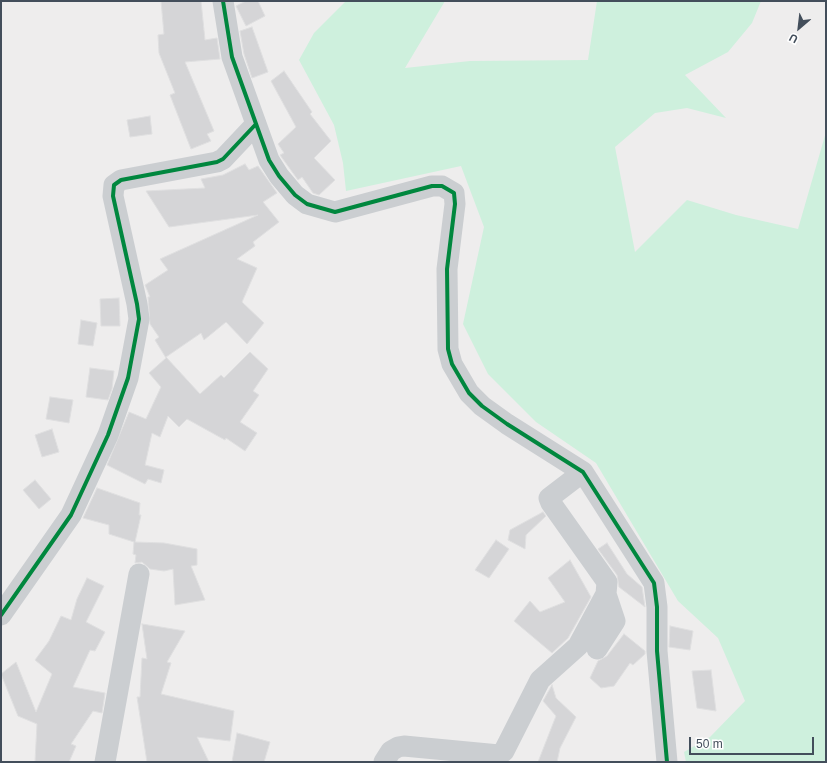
<!DOCTYPE html>
<style>
body{margin:0}
#map{position:relative;width:827px;height:763px;overflow:hidden;background:#eeeded;font-family:Arial,sans-serif}
canvas{display:block}
.frame{position:absolute;inset:0;border:2px solid #434e5b;pointer-events:none}
.north{position:absolute;left:779px;top:8px;width:40px;height:40px;-webkit-text-stroke:3px #fff;paint-order:stroke;rotate:208deg;font-size:11px;font-weight:700;line-height:16px;text-align:center;color:#434e5b}
.north::after{content:'';display:block;margin:auto;width:14px;height:18px;background:#434e5b;clip-path:polygon(50% 0,100% 100%,50% 72%,0 100%)}
.scale{position:absolute;left:689px;top:737px;width:125px;height:18px;box-sizing:border-box;border:2px solid #434e5b;border-top:0;padding-left:5px;font-size:12px;line-height:14px;white-space:nowrap;color:#434e5b;-webkit-text-stroke:3px #fff;paint-order:stroke}
</style>
<div id="map">
<canvas width="827" height="763"></canvas>
<div class="frame"></div>
<div class="north">U</div>
<div class="scale">50 m</div>
</div>
<script>
const context = document.querySelector('canvas').getContext('2d');
context.lineJoin = 'round';
function fillPath(path, color) { context.fillStyle = color; context.fill(path, 'evenodd'); }
const toPath = rows => new Path2D(rows.map(r => 'M' + r).join(''));
function trace(path, color, width, dash) { context.strokeStyle = color; context.lineWidth = width; context.lineCap = dash ? 'butt' : 'round'; context.setLineDash(dash || []); context.stroke(path); }
fillPath(toPath([
 [346,1,445,1,405,68,470,61,588,60,597,1,761,1,752,23,728,52,685,75,726,118,687,108,655,113,615,147,635,252,687,200,736,215,798,229,826,132,826,762,686,762,684,752,710,737,745,701,718,638,678,601,596,463,536,422,488,374,463,324,484,227,461,166,346,191,343,163,334,125,299,60,314,33]
]), '#cef0dd');
const building = toPath([
 [161,1,201,1,205,40,217,38,220,59,185,62,214,131,207,134,211,141,191,149,170,95,175,93,159,53,158,35,164,34,161,1],
 [246,1,258,1,265,16,246,26,236,6,246,1],
 [252,27,268,72,252,78,244,54,240,31,252,27],
 [284,71,312,112,310,114,331,141,314,158,335,180,319,195,313,193,302,177,298,180,280,155,284,153,278,144,296,127,271,81,284,71],
 [150,116,152,134,130,137,127,120,150,116],
 [245,164,249,170,258,166,277,193,263,202,279,222,253,242,255,246,237,259,257,268,242,302,264,323,247,344,226,322,204,340,201,333,166,357,200,394,221,375,224,378,250,352,268,369,253,391,259,395,240,422,257,433,245,451,226,438,225,440,187,419,179,427,168,416,160,437,152,433,145,465,164,470,161,483,148,479,145,484,107,465,129,412,146,419,161,387,149,373,166,358,155,340,159,337,150,324,148,297,150,297,145,285,168,270,160,259,258,215,169,227,146,191,205,188,201,179,223,175,245,164],
 [119,298,120,326,101,326,100,299,119,298],
 [81,320,97,323,93,346,78,344,81,320],
 [90,368,114,371,112,389,108,400,86,397,90,368],
 [50,397,73,400,69,423,46,419,50,397],
 [52,429,59,452,42,457,35,435,52,429],
 [35,480,51,499,39,509,23,490,35,480],
 [97,488,140,503,139,515,141,515,135,542,164,543,197,549,197,565,191,566,205,600,175,605,173,569,164,571,150,569,142,562,135,563,136,555,133,554,134,542,109,534,109,525,83,518,97,488],
 [543,512,546,516,526,535,525,549,508,540,510,530,543,512],
 [496,540,509,549,489,578,475,570,496,540],
 [607,543,627,574,642,587,645,607,619,587,617,575,598,549,607,543],
 [570,560,591,597,568,638,552,653,514,621,530,601,540,612,565,602,548,578,570,560],
 [87,578,104,586,86,622,105,632,95,651,90,650,73,687,105,693,102,713,93,711,71,744,76,746,69,762,35,762,37,724,18,716,1,674,16,662,36,712,52,674,35,660,49,641,61,616,71,620,77,599,87,578],
 [142,624,185,631,167,662,171,663,161,694,234,711,230,741,197,737,209,762,147,762,137,697,140,697,142,658,147,659,142,624],
 [670,626,693,631,690,650,669,647,670,626],
 [624,634,645,651,645,654,633,665,630,663,614,686,601,688,590,678,598,661,607,656,624,634],
 [711,670,716,711,697,708,692,671,711,670],
 [552,685,556,698,576,717,560,748,557,762,538,762,556,716,543,701,552,685],
 [237,733,270,742,264,762,232,762,237,733]
]);
fillPath(building, '#d5d5d7');
trace(building, '#dfdfe0', 1);
trace(toPath([
 [223,1,232,57,269,160,279,176,295,195,307,204,335,212,432,186,442,186,454,193,455,204,447,269,448,349,452,364,469,393,482,406,507,424,583,472,654,583,657,607,657,651,667,762],
 [1,615,71,515,108,435,128,378,139,319,137,304,113,196,114,185,121,180,217,162,223,159,256,124],
 [597,649,615,621,606,594],
 [105,762,139,574],
 [384,762,391,751,398,747,404,746,499,755,504,751,540,680,578,646,606,594,607,582,551,503,549,498,583,472]
]), '#cbced1', 21);
trace(toPath([
 [223,1,232,57,269,160,279,176,295,195,307,204,335,212,432,186,442,186,454,193,455,204,447,269,448,349,452,364,469,393,482,406,507,424,583,472,654,583,657,607,657,651,667,762],
 [1,615,71,515,108,435,128,378,139,319,137,304,113,196,114,185,121,180,217,162,223,159,256,124]
]), '#00873e', 4);
</script>
